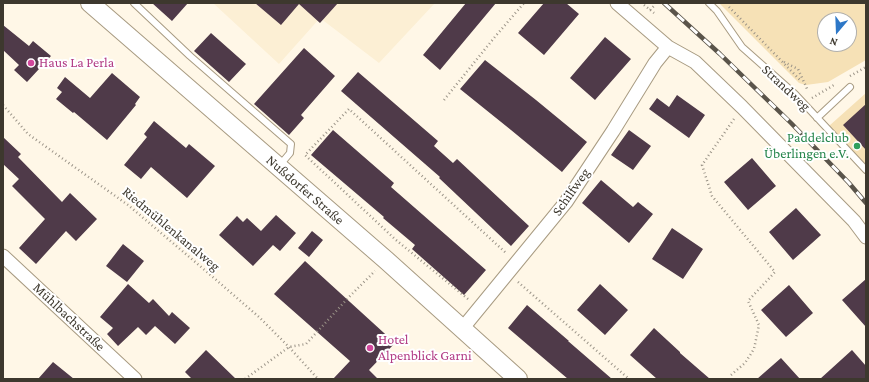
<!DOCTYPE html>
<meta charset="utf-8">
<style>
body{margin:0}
#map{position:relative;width:869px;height:382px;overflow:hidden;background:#fff7e7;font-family:"Crimson Pro",serif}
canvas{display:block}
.frame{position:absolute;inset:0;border:4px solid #3d382e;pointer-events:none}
.north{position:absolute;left:817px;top:12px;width:40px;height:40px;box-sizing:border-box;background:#fff;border:1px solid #b1afab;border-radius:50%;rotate:199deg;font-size:11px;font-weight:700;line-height:16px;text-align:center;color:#3d382e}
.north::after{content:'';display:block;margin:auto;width:14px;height:18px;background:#2d77c7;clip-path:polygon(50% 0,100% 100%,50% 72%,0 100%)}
</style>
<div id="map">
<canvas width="869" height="382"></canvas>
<div class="frame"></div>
<div class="north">N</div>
</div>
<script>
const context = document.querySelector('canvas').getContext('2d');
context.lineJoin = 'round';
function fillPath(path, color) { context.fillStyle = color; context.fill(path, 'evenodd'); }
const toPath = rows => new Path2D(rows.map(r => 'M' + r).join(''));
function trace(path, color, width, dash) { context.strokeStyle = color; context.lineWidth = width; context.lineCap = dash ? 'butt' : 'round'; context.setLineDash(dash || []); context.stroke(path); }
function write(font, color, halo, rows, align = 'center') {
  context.font = font + ' "Crimson Pro",serif'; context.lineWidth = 4; context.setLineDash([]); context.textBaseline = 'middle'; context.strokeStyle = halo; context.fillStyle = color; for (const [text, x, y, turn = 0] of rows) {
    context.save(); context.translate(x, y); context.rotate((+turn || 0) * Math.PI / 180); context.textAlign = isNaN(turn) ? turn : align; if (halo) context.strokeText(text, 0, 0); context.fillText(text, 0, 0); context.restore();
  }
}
fillPath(toPath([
 [213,3,435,3,379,63,320,18,279,64]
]), '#fcefd4');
fillPath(toPath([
 [719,3,866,3,866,60,828,82,806,85,799,83],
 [825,20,849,20,849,44,825,44],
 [866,93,866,166,829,126]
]), '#f6e1b6');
fillPath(toPath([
 [152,3,188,3,172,21],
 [255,3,338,3,320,23,299,4,281,25],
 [466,3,496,3,440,70,423,55],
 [544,3,566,3,579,14,544,55,518,33],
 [3,25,29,46,33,41,51,56,27,82,14,70,19,65,3,50],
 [211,33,246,64,229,82,194,51],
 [605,37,631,59,595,100,570,78],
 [304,48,335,76,301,115,304,118,289,135,254,104],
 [485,60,536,100,587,142,562,172,511,130,460,89],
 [358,72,438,141,434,146,453,163,457,159,529,226,511,246,439,178,440,177,341,91],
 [112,73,140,97,135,104,136,105,107,140,74,112,73,113,56,99,62,92,57,88,65,77,90,98],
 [677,95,705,115,689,138,649,109,657,98,669,107],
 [866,104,866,150,843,125],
 [154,121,186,148,189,144,215,166,187,198,151,167,141,179,124,165,147,137,144,134],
 [333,130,394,183,391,187,486,270,464,295,412,249,415,245,383,218,384,217,311,155],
 [629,130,651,146,633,170,611,155],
 [3,137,21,154,18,157,62,202,70,193,97,219,76,241,66,231,36,264,19,248,45,219,12,186,19,179,3,164],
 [752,158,776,186,748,210,724,182],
 [601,180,633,207,638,202,653,214,629,243,582,203],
 [796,208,821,235,793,260,769,232],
 [276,215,296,233,280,251,273,245,253,266,219,235,237,216,243,222,247,218,261,231],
 [672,228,703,249,683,279,652,259],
 [312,231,323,240,309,257,298,248],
 [123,244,144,261,127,282,106,266],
 [305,261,395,343,369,370,378,379,333,379,350,361,274,294],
 [866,279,866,327,842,300],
 [128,284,149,303,153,299,169,316,172,312,190,328,175,344,155,326,146,335,138,327,118,346,107,334,113,328,100,317],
 [600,284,628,310,605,335,577,310],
 [789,285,813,313,786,337,761,310],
 [527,305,569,341,568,341,612,379,568,379,508,328],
 [654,328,680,352,680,353,710,379,657,379,630,355],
 [206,350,236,379,192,379,185,372],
 [852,350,866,366,866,379,820,379],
 [781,358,800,379,757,379],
 [53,362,74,379,38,379]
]), '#4f3a49');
const lane = toPath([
 [134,3,190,56,291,144,290,153,279,166],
 [709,3,717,11,742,47,795,94,866,170],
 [817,118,850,87]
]);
const street = toPath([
 [617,3,668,47,695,62,742,107,854,221,866,237],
 [3,256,135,379],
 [462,329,566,202,613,131,655,63,668,47]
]);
const secondary = toPath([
 [90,3,386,260,518,379]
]);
trace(lane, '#a89b82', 8);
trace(street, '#a89b82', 15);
trace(secondary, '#a89b82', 20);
trace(toPath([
 [644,5,654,13],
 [729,7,801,81],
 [650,10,654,6],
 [784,62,798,69,808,91],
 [850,76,866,67],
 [812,98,834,85],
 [444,100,494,38,524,3],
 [3,105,28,134,128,205,207,272,259,317,289,347,318,379],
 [518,282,629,379],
 [468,299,396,240,305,155,349,109,506,253],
 [731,375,745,363,754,349,759,325,748,301,775,272,712,196,702,165,734,119],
 [245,379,289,347,306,344,349,297,375,271]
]), '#9b9488', 2.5, [1, 3]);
trace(lane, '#fff', 6);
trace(street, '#fff', 13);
trace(secondary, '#fff', 18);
const rail = toPath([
 [664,3,720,54,791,123,849,183,866,203]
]);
trace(rail, '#5a544a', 4.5);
trace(rail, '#fff', 3, [9]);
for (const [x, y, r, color] of [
 [31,63,4,"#d1479c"],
 [857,146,4,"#2e9e5b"],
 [370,348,4,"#d1479c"]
]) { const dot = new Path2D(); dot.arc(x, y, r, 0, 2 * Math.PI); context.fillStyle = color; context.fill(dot); trace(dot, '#fff', 1.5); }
write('14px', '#b23c85', '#fff', [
 ["Haus La Perla",39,63],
 ["Hotel",378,340],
 ["Alpenblick Garni",378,356]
], 'left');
write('14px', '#3d382e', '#fff', [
 ["Strandweg",786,88,43],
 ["Nußdorfer Straße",305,190,41],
 ["Schilfweg",571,192,-55],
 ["Riedmühlenkanalweg",171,229,40],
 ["Mühlbachstraße",69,317,43]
]);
write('14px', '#27864d', '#fff', [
 ["Paddelclub",849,138],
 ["Überlingen e.V.",849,154]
], 'right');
</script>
